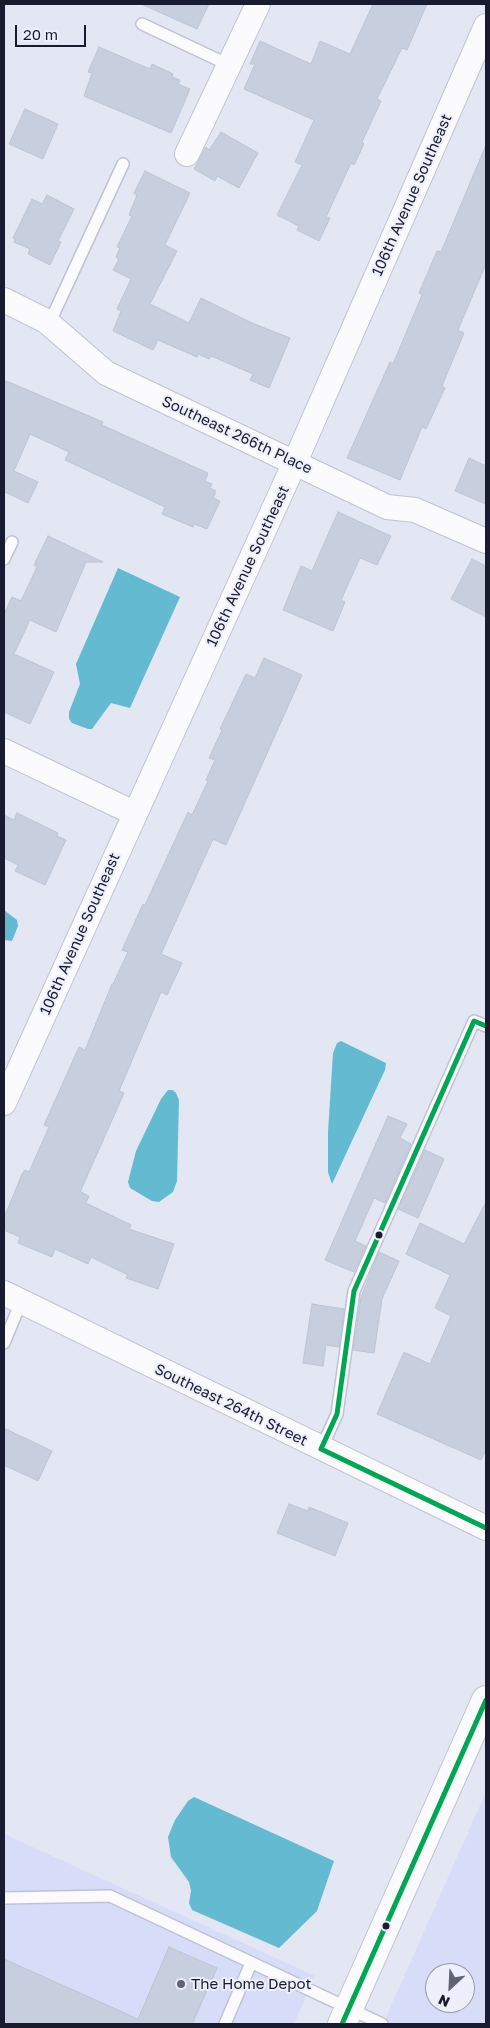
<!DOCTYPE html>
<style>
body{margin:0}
#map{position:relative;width:490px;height:2028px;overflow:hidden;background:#e3e6f3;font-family:"Golos Text",sans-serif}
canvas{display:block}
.frame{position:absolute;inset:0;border:5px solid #191c31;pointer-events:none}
.north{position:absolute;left:425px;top:1963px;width:50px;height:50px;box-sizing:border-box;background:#edeffb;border:1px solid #989baa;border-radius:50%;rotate:205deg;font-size:14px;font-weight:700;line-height:20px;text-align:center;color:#191c31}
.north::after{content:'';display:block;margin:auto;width:18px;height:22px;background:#606375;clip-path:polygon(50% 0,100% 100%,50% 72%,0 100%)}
.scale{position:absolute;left:15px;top:25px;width:71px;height:22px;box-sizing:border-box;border:2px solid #191c31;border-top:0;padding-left:6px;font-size:15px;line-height:18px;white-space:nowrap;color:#191c31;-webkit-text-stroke:4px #edeffb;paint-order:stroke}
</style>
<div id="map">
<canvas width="490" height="2028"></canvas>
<div class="frame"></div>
<div class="north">N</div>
<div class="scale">20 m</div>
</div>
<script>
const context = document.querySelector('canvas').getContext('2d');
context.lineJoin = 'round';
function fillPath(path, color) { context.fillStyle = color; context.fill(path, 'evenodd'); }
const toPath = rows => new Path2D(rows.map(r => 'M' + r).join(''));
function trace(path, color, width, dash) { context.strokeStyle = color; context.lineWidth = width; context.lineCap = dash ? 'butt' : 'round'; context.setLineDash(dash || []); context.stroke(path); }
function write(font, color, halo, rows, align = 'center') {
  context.font = font + ' "Golos Text",sans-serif'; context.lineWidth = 4; context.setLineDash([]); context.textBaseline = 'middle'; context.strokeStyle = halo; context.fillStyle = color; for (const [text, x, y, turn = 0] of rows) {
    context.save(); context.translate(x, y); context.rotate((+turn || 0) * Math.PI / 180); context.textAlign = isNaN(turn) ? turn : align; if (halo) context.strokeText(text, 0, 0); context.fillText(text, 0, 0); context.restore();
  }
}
fillPath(toPath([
 [486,1792,486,2024,383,2024],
 [435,1973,465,1973,465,2003,435,2003],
 [4,1834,315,1976,294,2024,4,2024]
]), '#d7ddf8');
fillPath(toPath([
 [118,568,180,597,130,708,111,703,92,729,88,729,72,723,69,719,69,712,80,684,76,664],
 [4,910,17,920,18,926,12,941,4,940],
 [341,1041,386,1063,385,1070,332,1184,328,1172,328,1132,333,1053,337,1043],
 [168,1090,173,1090,176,1093,179,1100,177,1181,173,1192,159,1202,152,1201,130,1188,128,1182,136,1151,161,1099],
 [194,1797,334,1861,317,1911,279,1948,192,1910,189,1903,191,1891,189,1882,171,1857,168,1837,175,1820,188,1801]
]), '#64bad1');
const building = toPath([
 [141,4,209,4,197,29,141,4],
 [373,4,427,4,407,50,402,48,377,99,381,101,362,142,364,144,354,165,351,163,326,217,330,218,319,241,297,230,299,226,277,215,302,165,295,162,314,120,244,89,255,64,250,64,260,41,311,64,320,41,350,54,373,4],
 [99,47,150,69,152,64,173,74,172,77,180,80,178,84,190,89,171,133,84,96,92,73,88,72,99,47],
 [25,109,58,124,43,159,9,144,25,109],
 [221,132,258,153,239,188,217,176,215,181,194,169,206,147,209,150,221,132],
 [486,145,486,264,458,330,464,333,442,386,445,388,426,429,422,427,400,480,347,458,390,362,393,364,422,295,419,293,437,251,441,252,486,145],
 [145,171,190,193,165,245,177,251,150,304,189,323,201,298,252,323,290,338,269,388,250,380,253,374,211,356,209,359,198,354,197,357,158,340,153,350,113,331,121,311,117,309,131,279,113,270,119,259,116,257,120,248,117,247,132,216,129,215,137,195,134,193,145,171],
 [47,195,74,209,58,241,61,242,50,265,28,254,30,249,14,242,15,239,13,238,32,199,42,204,47,195],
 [4,380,103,422,102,425,208,473,205,481,212,484,210,488,216,491,213,498,220,501,207,529,194,524,193,527,162,514,165,507,65,460,69,452,30,434,14,471,38,482,28,503,5,492,4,496,4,380],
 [469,458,486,466,486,504,455,491,469,458],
 [338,512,391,536,377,565,360,558,341,600,345,602,333,631,283,610,301,566,312,571,338,512],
 [48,536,103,562,86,562,56,632,30,620,14,654,54,672,30,724,4,712,4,614,12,597,21,601,37,567,34,565,48,536],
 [472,559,486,566,486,617,451,599,472,559],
 [264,658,302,675,226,845,213,839,161,954,182,963,167,995,161,992,119,1091,124,1093,81,1190,81,1192,89,1196,86,1203,131,1225,129,1229,174,1244,158,1289,126,1278,128,1275,91,1257,88,1264,55,1249,52,1257,18,1243,20,1237,4,1230,4,1218,22,1174,25,1170,29,1172,49,1127,44,1125,79,1047,85,1050,112,984,113,984,128,952,122,950,143,904,145,905,188,812,192,815,208,781,206,780,215,760,209,758,222,730,220,729,246,674,255,678,264,658],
 [17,813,58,833,57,836,66,840,45,885,15,871,18,865,4,858,4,815,14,820,17,813],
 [388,1116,407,1124,400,1138,411,1144,385,1203,374,1198,355,1241,366,1246,354,1272,325,1260,388,1116],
 [425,1150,444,1159,418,1218,398,1209,425,1150],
 [486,1202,486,1450,481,1460,377,1414,404,1352,430,1364,451,1316,435,1308,450,1275,406,1254,420,1223,464,1244,486,1202],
 [379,1252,399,1261,382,1299,374,1353,353,1350,361,1297,379,1252],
 [312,1304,344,1309,339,1347,326,1345,323,1366,303,1363,312,1304],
 [4,1428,52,1451,38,1481,4,1465,4,1428],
 [289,1504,308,1511,309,1507,348,1523,335,1556,277,1533,289,1504],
 [169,1947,217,1968,192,2024,4,2024,4,1959,138,2019,169,1947]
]);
fillPath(building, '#c7cfde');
trace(building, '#bcc4d4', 1);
const lane = toPath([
 [142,24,229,65],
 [49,324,123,164],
 [4,559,12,542],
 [4,1343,21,1302],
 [321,1449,337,1414,354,1291,474,1021,486,1026],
 [4,1898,110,1896,382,2024],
 [225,2024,251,1963]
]);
const street = toPath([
 [187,154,258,4],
 [4,300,46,321,106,373,387,507,415,510,486,541],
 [4,751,134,813],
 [4,1103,295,462,486,26],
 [4,1293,486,1528]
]);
const secondary = toPath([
 [342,2024,486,1700]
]);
trace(lane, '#bfc2d4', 14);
trace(street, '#bfc2d4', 26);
trace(secondary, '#bfc2d4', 30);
trace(lane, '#fbfbfd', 11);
trace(street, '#fbfbfd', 24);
trace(secondary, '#fbfbfd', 28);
trace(toPath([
 [486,1026,474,1021,354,1291,337,1414,321,1449,486,1528],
 [342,2024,486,1700]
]), '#00a651', 5);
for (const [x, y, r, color] of [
 [379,1235,4.5,"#191c31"],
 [386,1926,4.5,"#191c31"],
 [181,1984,5,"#606375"]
]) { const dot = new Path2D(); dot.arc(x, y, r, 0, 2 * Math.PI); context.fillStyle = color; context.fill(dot); trace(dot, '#edeffb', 2); }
write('15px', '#191c31', '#edeffb', [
 ["106th Avenue Southeast",412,195,-66],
 ["Southeast 266th Place",237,435,25],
 ["106th Avenue Southeast",248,566,-65],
 ["106th Avenue Southeast",80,934,-66],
 ["Southeast 264th Street",231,1405,26]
]);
write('15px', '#191c31', '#edeffb', [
 ["The Home Depot",191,1984]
], 'left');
</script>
